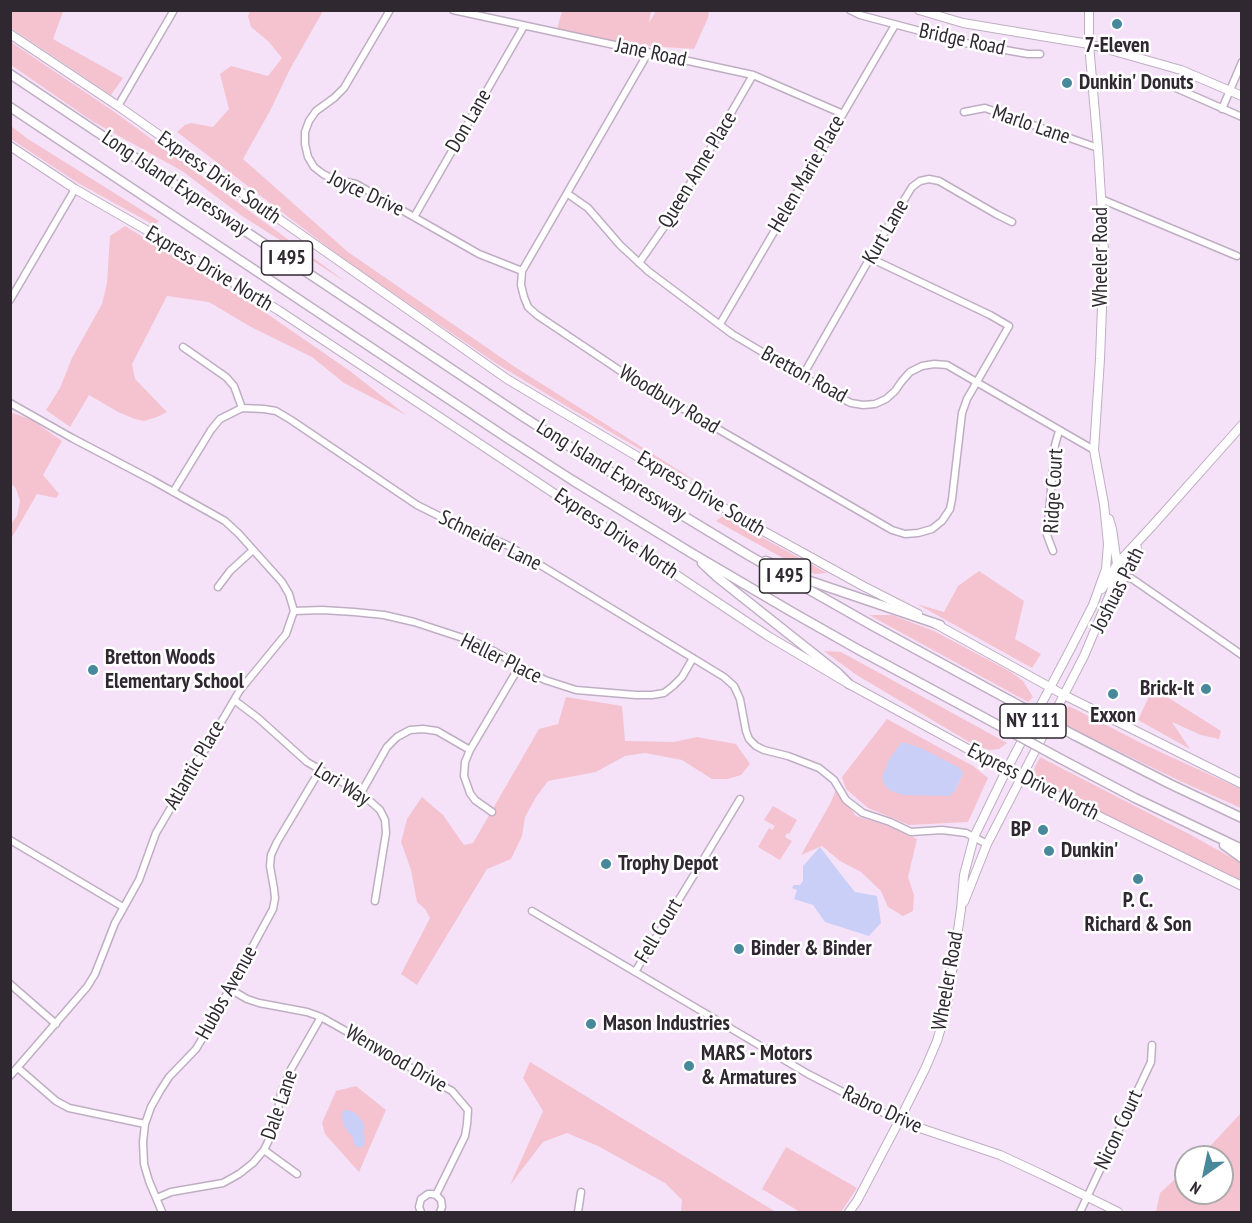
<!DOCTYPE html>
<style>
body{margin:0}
#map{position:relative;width:1252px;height:1223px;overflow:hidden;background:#f5e2f8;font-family:"PT Sans Narrow",sans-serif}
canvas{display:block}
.frame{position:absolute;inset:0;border:12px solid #2f2831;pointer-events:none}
.north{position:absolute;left:1174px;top:1145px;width:60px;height:60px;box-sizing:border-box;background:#fff;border:2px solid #aca9ad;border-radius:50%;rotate:213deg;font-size:16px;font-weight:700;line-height:24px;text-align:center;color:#2f2831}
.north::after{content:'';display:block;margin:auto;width:21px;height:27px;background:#47899b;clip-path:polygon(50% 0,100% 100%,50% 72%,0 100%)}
</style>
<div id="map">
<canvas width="1252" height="1223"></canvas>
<div class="frame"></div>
<div class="north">N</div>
</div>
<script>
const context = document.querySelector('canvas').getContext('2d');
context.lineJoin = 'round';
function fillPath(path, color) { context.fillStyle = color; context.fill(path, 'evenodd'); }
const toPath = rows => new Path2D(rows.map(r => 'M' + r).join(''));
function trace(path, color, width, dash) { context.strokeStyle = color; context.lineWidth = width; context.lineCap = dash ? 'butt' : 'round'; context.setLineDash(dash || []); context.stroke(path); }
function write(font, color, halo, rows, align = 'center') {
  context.font = font + ' "PT Sans Narrow",sans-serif'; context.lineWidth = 5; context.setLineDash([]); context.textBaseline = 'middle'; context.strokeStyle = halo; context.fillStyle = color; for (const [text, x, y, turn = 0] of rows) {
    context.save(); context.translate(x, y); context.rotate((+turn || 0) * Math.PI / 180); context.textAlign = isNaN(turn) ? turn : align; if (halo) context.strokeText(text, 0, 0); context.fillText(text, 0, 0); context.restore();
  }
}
fillPath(toPath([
 [10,11,61,11,63,12,53,39,123,78,111,95,11,28],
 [250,11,323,11,290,69,271,109,243,159,348,252,515,367,713,492,573,410,497,364,346,261,177,132,185,125,191,123,213,127,229,109,220,74,231,66,268,76,282,58,268,41,251,27,248,16],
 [562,11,651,11,649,23,656,11,709,11,708,18,694,49,649,46,645,43,644,47,557,29],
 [11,42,116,113,346,282,242,216,182,171,92,121,11,65],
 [11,126,28,139,159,221,154,225,78,183,11,139],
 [125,226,263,311,350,371,406,415,344,383,312,357,251,327,209,302,167,296,132,364,135,379,167,412,157,417,144,421,135,419,118,412,89,395,70,427,46,410,60,388,72,358,102,304,107,283,110,236],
 [13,413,32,420,62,441,43,475,59,494,56,498,37,494,11,539,11,524,17,516,20,501,16,489,11,483,10,416],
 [723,516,827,573,815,574,801,568,716,521],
 [979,571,1024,601,1015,639,1041,654,1032,668,917,604,944,612,958,586],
 [869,615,892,615,934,631,1011,672,1023,681,1033,697,1028,702],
 [824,651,841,652,1007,743,999,749,990,750,976,746,855,674],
 [1153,688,1221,731,1219,739,1201,735,1172,722,1190,749,1138,720],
 [566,697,622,706,625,741,674,742,697,737,736,744,750,764,741,775,728,779,712,779,682,760,645,753,625,756,596,772,548,781,536,797,525,817,522,836,511,859,487,869,417,985,401,974,430,918,425,909,417,902,411,870,401,842,407,819,422,797,443,815,464,845,473,843,539,729,558,724],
 [1069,706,1143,744,1241,789,1241,808,1180,781,1059,722,1066,707,1068,708],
 [887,719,973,766,988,778,968,822,909,825,868,808,846,789,842,777],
 [963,774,955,791,903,795],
 [1040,757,1191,835,1241,863,1241,880,1136,830,1033,778,1032,773],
 [836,790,856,816,894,828,917,839,908,877,914,895,913,911,903,916,888,907,881,891,861,872,840,861,822,846,801,855,830,804],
 [773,806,797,820,789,834,787,833,785,837,792,841,780,860,758,847,769,828,772,830,775,826,764,820],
 [530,1062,776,1212,681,1212,682,1200,665,1183,598,1146,567,1133,543,1142,510,1185,543,1111,523,1078],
 [356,1086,386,1110,359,1172,325,1134,322,1123,336,1091],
 [1241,1113,1241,1212,1156,1212,1160,1193,1186,1169,1186,1193,1222,1193,1222,1157,1200,1157],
 [786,1147,857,1188,841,1212,800,1212,762,1189]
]), '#f4c3cf');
fillPath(toPath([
 [902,742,919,747,960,768,963,774,955,791,949,796,903,795,891,791,884,784,882,777,890,758],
 [820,847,846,881,855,892,877,896,881,923,869,936,825,922,813,905,794,899,797,890,792,888,794,885,800,885,803,881,803,866],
 [346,1110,354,1112,361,1119,365,1128,363,1132,365,1139,364,1146,359,1148,355,1146,353,1141,353,1137,346,1130,341,1116,343,1111]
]), '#c9cff7');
const minor = toPath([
 [390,10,344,88,334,98,316,111,309,121,305,132,305,144,308,157,314,167,323,174,333,179,356,184,479,254,522,271],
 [453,10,753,75,843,114],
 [850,10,860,15,965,43,1028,54,1040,54],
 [648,53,522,271,521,285,524,297,528,307,537,315,634,380,692,414,892,530,905,534,918,533,932,529,942,521,950,509,952,499,962,413,967,399,1009,326,990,315,870,258],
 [1160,81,1242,117],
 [118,106,174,10],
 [1222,109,1242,62],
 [964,112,985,108,1098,148],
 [568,194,588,208,620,245,648,271,732,334,831,393,851,403,863,405,875,404,886,399,895,391,902,381,910,372,922,366,934,364,947,365,1094,450],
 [1101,199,1237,256],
 [414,217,524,26],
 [639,263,669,220,753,75],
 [10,300,75,189],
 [720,324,895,25],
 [183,347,226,377,234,386,242,408],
 [803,375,890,223,912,187,920,181,929,179,939,181,996,214,1012,222],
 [10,403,72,438,152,480,225,521,239,534,282,582,289,594,294,611,286,634,240,690,156,833,139,880,115,923,95,974,87,987,10,1076],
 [173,492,211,430,220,419,242,408,264,409,276,411,291,420,417,505,443,518,509,546,724,677,734,686,740,699,746,731,749,739,756,746,764,750,788,756,819,768,834,780,846,800,863,813,890,822,911,832,942,830,966,833,987,844],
 [1053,551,1047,535,1055,445,1059,431],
 [1120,584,1126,578,1131,578,1242,655],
 [218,587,230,571,253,550],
 [294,611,322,610,354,612,384,615,414,622,475,642,488,648,545,680,576,690,636,695,652,695,664,693,673,686,682,677,693,658],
 [234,700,258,718,307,762,361,793,380,810,385,820,386,833,375,901],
 [361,793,387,747,397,737,410,730,423,729,437,731,470,750],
 [492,812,475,800,470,793,464,776,465,762,470,750,519,667],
 [10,840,123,907],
 [532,911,808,1074,899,1121],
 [635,972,740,799],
 [10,984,56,1024],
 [230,989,247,999,259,1003,307,1012,321,1017,452,1091,468,1110,467,1124,465,1136,436,1195],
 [18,1068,56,1101,69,1108,145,1124],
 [264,1150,297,1174],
 [157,1198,171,1192,223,1183,239,1174,253,1163,264,1150,275,1127,281,1093,290,1071,321,1017],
 [162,1212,149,1181,144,1164,143,1142,145,1124,151,1107,160,1091,169,1077,196,1049,205,1034,273,909,275,898,274,889,270,866,271,855,277,842,320,770],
 [421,1212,419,1207,421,1199,428,1194,432,1194,436,1195,441,1200,442,1207,440,1212],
 [578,1212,581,1192],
 [1080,1212,1151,1062,1152,1045]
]);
const major = toPath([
 [919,10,963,23,1089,44,1181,70,1242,96],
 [10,34,118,106,507,379,756,527,863,586,918,614],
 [10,146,75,189,155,235,278,310,423,406,768,636,849,684,1021,778,1242,886],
 [1102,589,1117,564,1153,525,1242,425],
 [1113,597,1130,558,1137,548],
 [934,623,1064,695,1242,784],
 [964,902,987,844,1084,656,1111,592,1117,564,1112,529,1109,519],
 [899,1121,1000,1155,1043,1175,1118,1212],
 [849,1212,857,1201,899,1121,925,1069,937,1041,947,1007,961,909,964,875,974,837,1007,769,1071,648,1093,605,1106,569,1108,544,1104,504,1094,450,1100,359,1104,255,1103,229,1098,148,1089,44,1089,10]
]);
const highway = toPath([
 [10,74,522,416,586,457,748,555,873,626,1011,701],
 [10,107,507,438,572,480,693,554,792,612,859,650,998,725],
 [766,561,807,580,940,625],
 [702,563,717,577,838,673,849,684],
 [1074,735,1170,784,1242,818],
 [1061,759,1135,798,1242,849],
 [1224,845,1242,858]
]);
trace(minor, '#bfaec3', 9);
trace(major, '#bfaec3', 10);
trace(highway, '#bfaec3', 11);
trace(minor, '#fff', 6);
trace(major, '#fff', 8);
trace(highway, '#fff', 8);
const highwayBridge = toPath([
 [1011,701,1074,735],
 [998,725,1061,759]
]);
trace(highwayBridge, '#bfaec3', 11, []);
trace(highwayBridge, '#fff', 8);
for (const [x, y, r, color] of [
 [1117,24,6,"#47899b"],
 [1067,83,6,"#47899b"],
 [93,670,6,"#47899b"],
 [1206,689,6,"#47899b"],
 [1113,694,6,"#47899b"],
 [1043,830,6,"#47899b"],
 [1049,851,6,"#47899b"],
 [606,864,6,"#47899b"],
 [1138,879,6,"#47899b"],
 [739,949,6,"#47899b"],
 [591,1024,6,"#47899b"],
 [689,1066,6,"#47899b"]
]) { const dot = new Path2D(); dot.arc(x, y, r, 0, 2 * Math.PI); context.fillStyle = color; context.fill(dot); trace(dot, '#fff', 2); }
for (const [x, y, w] of [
 [287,258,51],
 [785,576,51],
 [1033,721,66]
]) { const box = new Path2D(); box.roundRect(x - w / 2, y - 17, w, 34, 4.5); context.fillStyle = '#fff'; context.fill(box); trace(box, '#2f2831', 1.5); }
write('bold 20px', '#2f2831', null, [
 ["I 495",287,258],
 ["I 495",785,576],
 ["NY 111",1033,721]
]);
write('21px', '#2f2831', '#fff', [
 ["Bridge Road",962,40,12],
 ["Jane Road",651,53,12],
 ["Don Lane",469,121,-60],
 ["Marlo Lane",1031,125,19],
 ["Queen Anne Place",698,170,-59],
 ["Helen Marie Place",807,174,-60],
 ["Express Drive South",219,178,35],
 ["Long Island Expressway",175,184,34],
 ["Joyce Drive",366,194,25],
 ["Kurt Lane",886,232,-60],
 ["Wheeler Road",1101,257,-90],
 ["Express Drive North",209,269,31],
 ["Bretton Road",804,375,29],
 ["Woodbury Road",669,400,31],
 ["Long Island Expressway",611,471,32],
 ["Ridge Court",1054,491,-87],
 ["Express Drive South",701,494,31],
 ["Express Drive North",616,534,34],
 ["Schneider Lane",490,541,26],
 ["Joshuas Path",1118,590,-63],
 ["Heller Place",501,659,26],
 ["Atlantic Place",195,765,-60],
 ["Express Drive North",1033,782,27],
 ["Lori Way",342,785,32],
 ["Fell Court",659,931,-59],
 ["Wheeler Road",948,981,-80],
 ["Hubbs Avenue",227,993,-61],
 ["Wenwood Drive",396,1059,30],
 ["Dale Lane",280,1105,-71],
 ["Rabro Drive",882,1110,25],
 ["Nicon Court",1119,1130,-65]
]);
write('bold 21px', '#2f2831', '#fff', [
 ["7-Eleven",1117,46,"center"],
 ["Dunkin' Donuts",1079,83],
 ["Bretton Woods",105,658],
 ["Elementary School",105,682],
 ["Brick-It",1194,689,"right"],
 ["Exxon",1113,716,"center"],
 ["BP",1031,830,"right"],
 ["Dunkin'",1061,851],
 ["Trophy Depot",618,864],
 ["P. C.",1138,901,"center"],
 ["Richard & Son",1138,925,"center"],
 ["Binder & Binder",751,949],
 ["Mason Industries",603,1024],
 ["MARS - Motors",701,1054],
 ["& Armatures",701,1078]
], 'left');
</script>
